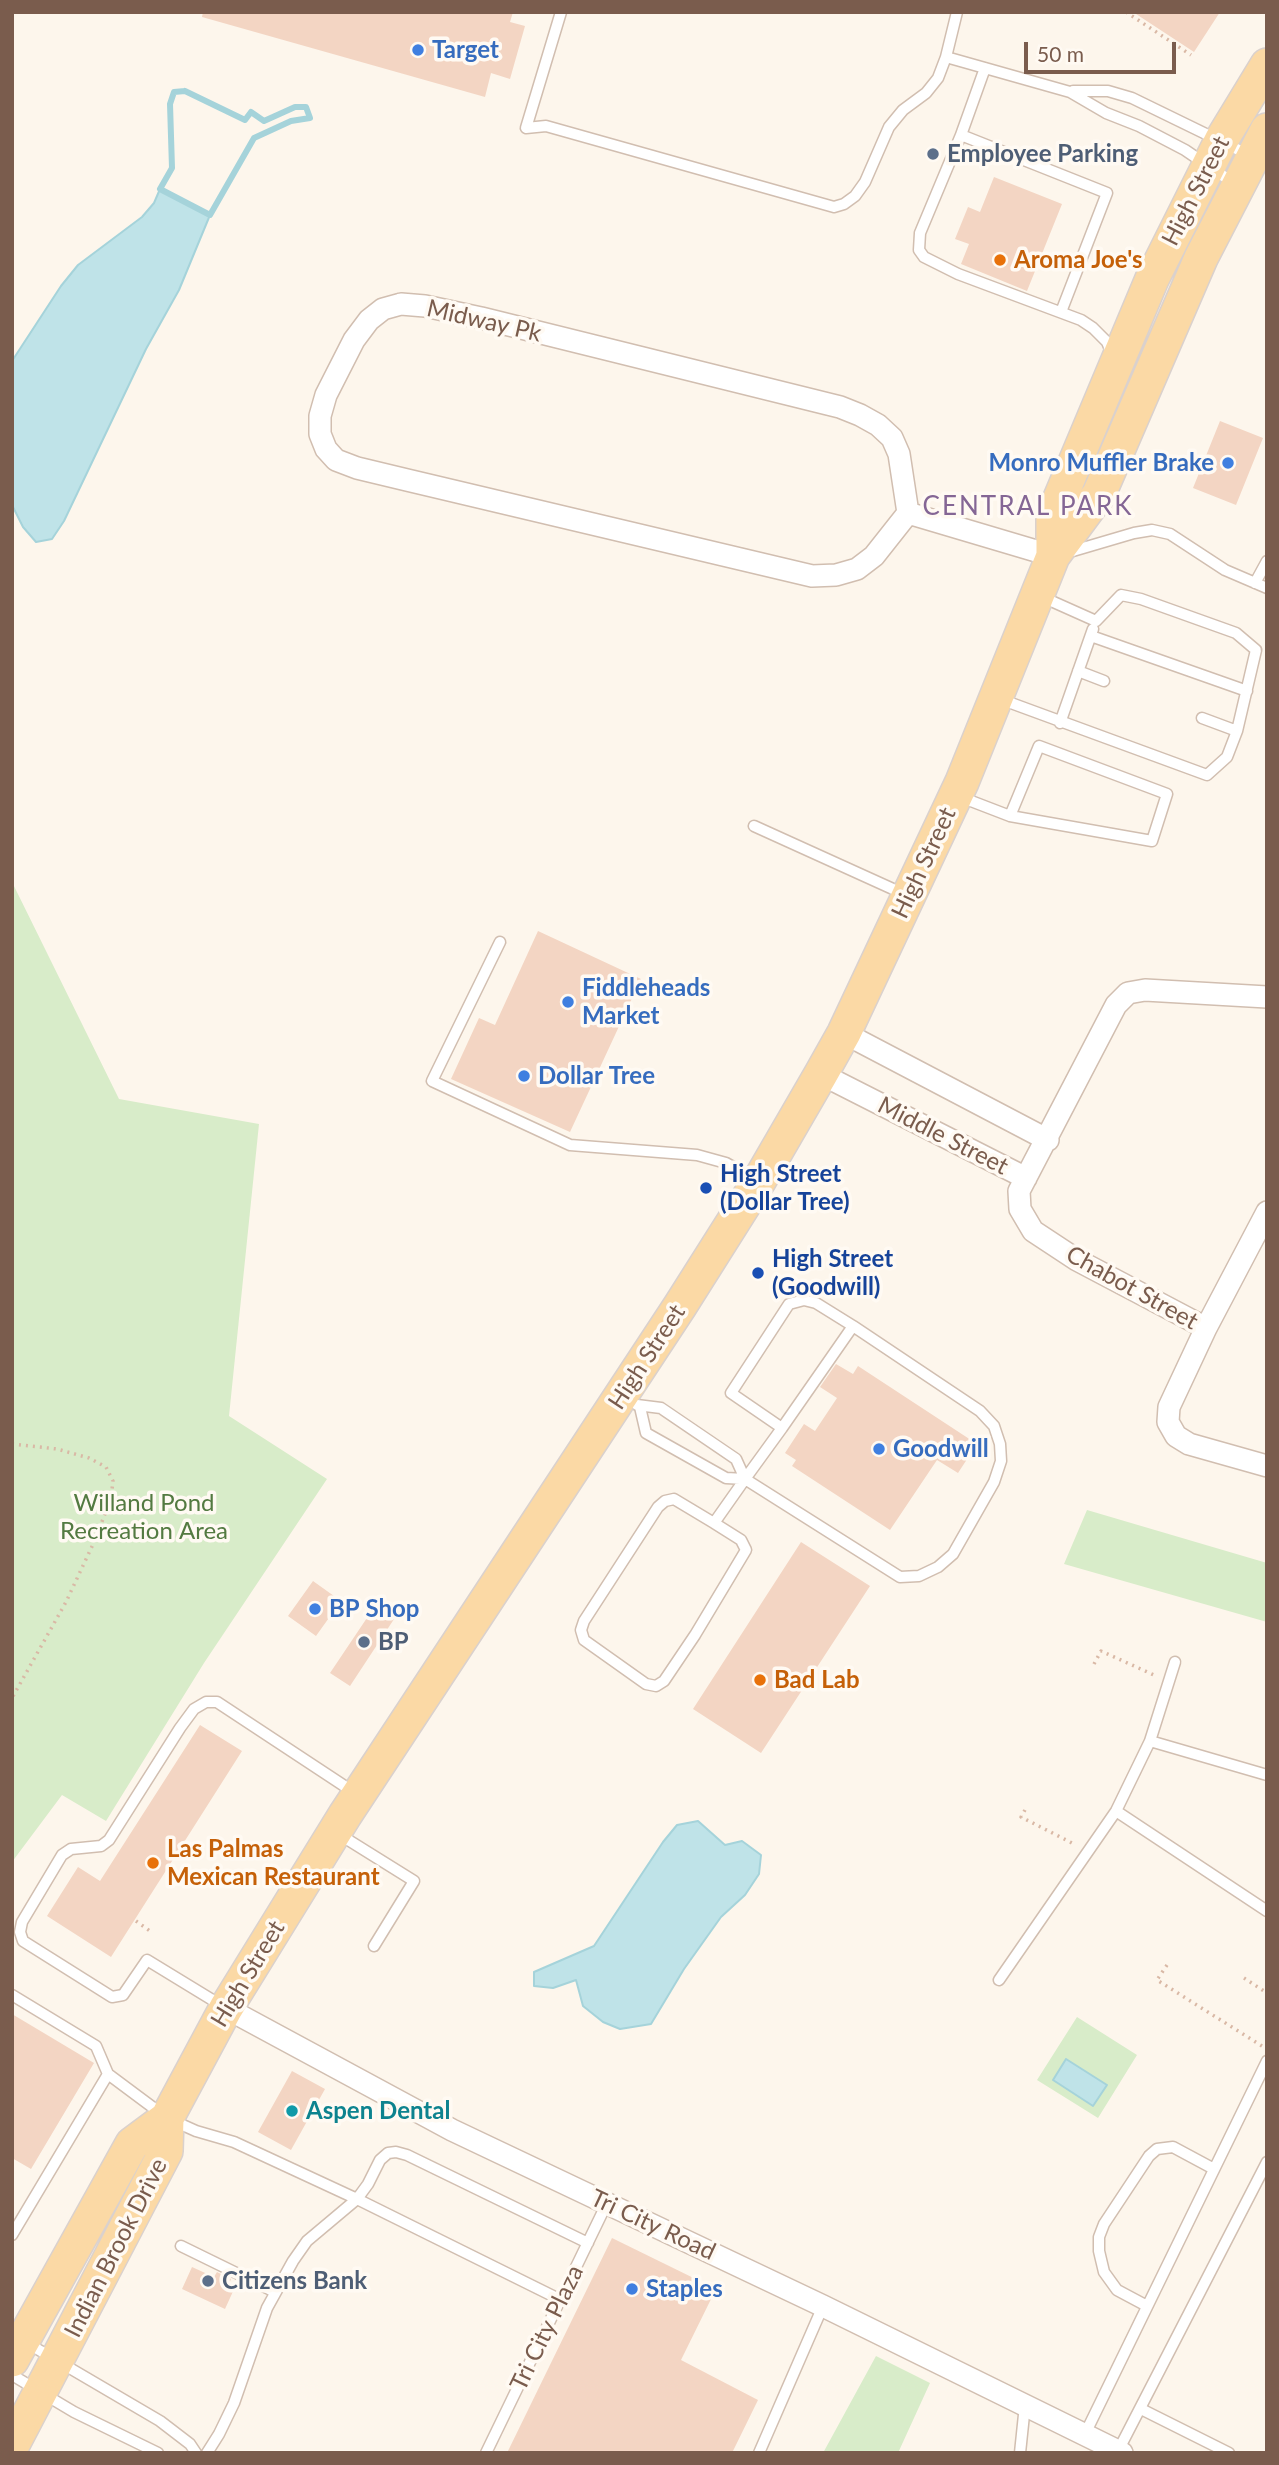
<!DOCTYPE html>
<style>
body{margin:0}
#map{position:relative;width:1279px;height:2465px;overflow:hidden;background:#fdf6ec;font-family:Lato,sans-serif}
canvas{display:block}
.frame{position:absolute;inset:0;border:14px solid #7a5c4d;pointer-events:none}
.scale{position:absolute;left:1024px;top:42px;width:152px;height:32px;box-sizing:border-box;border:4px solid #7a5c4d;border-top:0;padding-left:9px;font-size:21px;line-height:24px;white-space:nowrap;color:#7a5c4d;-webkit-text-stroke:5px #fffaf3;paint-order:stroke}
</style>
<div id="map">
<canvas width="1279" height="2465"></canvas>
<div class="frame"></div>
<div class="scale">50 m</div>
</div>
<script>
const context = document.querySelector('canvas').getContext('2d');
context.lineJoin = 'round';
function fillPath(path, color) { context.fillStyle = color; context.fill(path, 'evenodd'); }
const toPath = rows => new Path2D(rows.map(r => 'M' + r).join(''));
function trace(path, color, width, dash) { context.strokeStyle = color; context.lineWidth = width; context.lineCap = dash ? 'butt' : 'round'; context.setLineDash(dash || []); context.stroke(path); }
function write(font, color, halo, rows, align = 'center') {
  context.font = font + ' Lato,sans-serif'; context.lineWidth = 7; context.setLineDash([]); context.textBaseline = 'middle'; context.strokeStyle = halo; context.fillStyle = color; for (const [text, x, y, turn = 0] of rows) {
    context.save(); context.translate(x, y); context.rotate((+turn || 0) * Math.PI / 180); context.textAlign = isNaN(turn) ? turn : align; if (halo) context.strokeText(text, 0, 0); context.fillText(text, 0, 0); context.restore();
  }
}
fillPath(toPath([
 [12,882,119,1099,259,1124,229,1416,327,1479,204,1663,106,1821,62,1795,12,1862],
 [1087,1510,1267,1563,1267,1622,1064,1564],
 [1077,2017,1137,2055,1098,2118,1037,2080],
 [876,2356,930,2383,898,2453,823,2453]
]), '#d8ecc9');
const water = toPath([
 [160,189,210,215,179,290,146,349,64,521,52,539,36,542,23,527,12,505,12,361,61,286,78,265,142,217,154,203,160,189],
 [698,1821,725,1845,742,1841,761,1855,759,1874,745,1895,721,1917,684,1969,651,2024,620,2029,603,2022,583,2006,576,1980,553,1988,534,1986,534,1972,594,1946,663,1842,677,1825,698,1821],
 [1066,2059,1107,2085,1093,2106,1053,2080,1066,2059]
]);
fillPath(water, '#bfe3e8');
trace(water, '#a5d3da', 2);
trace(toPath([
 [185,91,245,120,251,112,264,121,295,107,306,107,310,118,291,121,254,138,210,215,160,189,172,168,170,104,174,92,185,91]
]), '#a5d3da', 6);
fillPath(toPath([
 [203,12,513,12,510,22,525,26,510,79,491,73,485,97,202,17],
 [1133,12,1220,12,1194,52],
 [994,177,1062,204,1027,291,961,264,969,244,955,239,968,207,980,212],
 [1220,421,1263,438,1236,505,1193,488],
 [538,931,641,979,570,1132,451,1079,479,1018,495,1025],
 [836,1364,853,1374,858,1366,977,1444,958,1473,937,1460,890,1530,792,1466,796,1460,785,1453,804,1424,815,1431,837,1398,820,1387],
 [801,1542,870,1586,761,1753,693,1709],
 [313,1581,341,1601,316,1636,288,1616],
 [381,1597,400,1610,350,1686,330,1673],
 [200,1725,242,1751,111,1957,47,1916,78,1867,100,1881],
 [12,2014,94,2063,31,2169,12,2158],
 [292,2071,325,2089,291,2150,258,2132],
 [612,2238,716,2289,681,2360,758,2400,732,2453,507,2453],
 [192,2267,214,2277,217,2272,231,2279,229,2284,235,2287,225,2309,182,2289]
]), '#f3d5c3');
const lane = toPath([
 [561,12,526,128,546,126,834,207,844,204,855,196,865,182,889,127,903,110,926,93,938,78,946,57,957,12],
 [946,57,1070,92,1106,113,1139,126,1185,150,1235,184],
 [985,68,961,135,1107,193,1061,312],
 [1073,91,1108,91,1132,98,1249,155],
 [961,135,920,233,919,250,924,257,958,274,1081,320,1093,328,1107,342,1112,354],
 [1066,553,1134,533,1152,530,1170,534,1225,570,1267,588],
 [1255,583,1267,561],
 [1091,636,1247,691],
 [1078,671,1104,681],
 [1000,699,1207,775,1227,757,1237,731,1256,650,1236,633,1141,599,1121,595,1096,621,1040,596],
 [1202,718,1237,731],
 [1060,723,1093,629],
 [958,796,1010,816,1152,841,1167,794,1039,746,1010,816],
 [754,826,904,894],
 [500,942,432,1081,570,1145,697,1155,726,1163,756,1180],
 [637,1405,661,1408,736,1459,745,1479],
 [640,1407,646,1433,726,1478,745,1479,900,1577,919,1576,938,1567,953,1554,994,1482,1001,1461,1000,1444,994,1426,980,1411,853,1326,816,1303,804,1300,789,1304,731,1393,782,1428,745,1479,714,1523,741,1540,746,1550,695,1635,664,1681,656,1686,646,1684,584,1640,581,1630,584,1621,658,1507,665,1501,674,1499,714,1523],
 [782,1428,853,1326],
 [1150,1741,1267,1775],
 [1116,1811,1267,1911],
 [337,1833,414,1881,374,1946],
 [999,1980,1116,1811,1150,1741,1175,1662],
 [12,1995,96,2046,108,2074,167,2118,196,2131,234,2142,357,2199,561,2300],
 [224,2007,147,1960,123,1995,112,1997,23,1941,20,1932,22,1922,62,1855,71,1849,101,1846,109,1840,180,1728,194,1709,206,1702,217,1702,355,1793],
 [12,2235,108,2074],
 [181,2246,275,2292],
 [1147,2306,1117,2290,1104,2272,1099,2251,1099,2237,1104,2224,1149,2156,1157,2149,1173,2147,1214,2169],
 [27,2343,160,2421,190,2444,196,2453],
 [12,2375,74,2412,158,2453],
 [1141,2409,1229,2453],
 [1085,2434,1267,2061],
 [1118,2451,1267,2162],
 [207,2453,219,2434,234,2403,267,2308,293,2261,307,2241,357,2199,368,2184,380,2160,388,2153,396,2152,407,2155,588,2243],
 [486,2453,607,2203],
 [759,2453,823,2306],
 [1020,2453,1025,2405]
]);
const street = toPath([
 [401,304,425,306,481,318,840,407,860,415,878,425,892,438,899,454,908,513,874,556,857,569,836,575,812,576,407,480,357,468,336,460,326,449,320,434,320,416,326,395,354,340,369,320,383,309,401,304],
 [908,513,1053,556],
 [1267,997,1145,990,1128,993,1116,1005,1019,1191,1020,1209,1033,1231,1077,1260,1206,1328,1169,1407,1168,1422,1176,1436,1189,1444,1267,1466],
 [844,1033,1048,1140],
 [821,1074,1026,1178],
 [1206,1328,1267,1212],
 [226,2008,452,2130,823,2306,1122,2453]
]);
const primary = toPath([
 [1053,556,1053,515,1152,279,1222,139,1267,65],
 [12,2360,132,2144,167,2118,226,2008,345,1815,680,1306,759,1181,821,1074,844,1033,962,782,1053,556,1099,494,1201,258,1267,130],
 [12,2446,166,2151,167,2118]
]);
trace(lane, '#d1beb0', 13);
trace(street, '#d1beb0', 24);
trace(primary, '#dad1cd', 36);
trace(toPath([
 [1126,12,1191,55],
 [12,1444,57,1449,89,1458,106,1467,113,1481,111,1498,95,1540,66,1602,12,1698],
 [1094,1664,1101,1651,1154,1675],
 [1025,1810,1021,1817,1074,1844],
 [136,1921,150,1931],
 [1167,1965,1157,1980,1262,2046],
 [1244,1978,1267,1993]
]), '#d9b8a5', 3.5, [2, 5]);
trace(lane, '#fff', 10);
trace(street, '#fff', 21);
trace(primary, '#fbd9a5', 33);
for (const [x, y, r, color] of [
 [418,50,7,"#3f7fe0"],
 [933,154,7,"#5c6f8a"],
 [1000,260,7,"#e8710a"],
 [1228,463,7,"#3f7fe0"],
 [568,1002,7,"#3f7fe0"],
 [524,1076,7,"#3f7fe0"],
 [706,1188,7,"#1a4fb4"],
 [758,1273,7,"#1a4fb4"],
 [879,1449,7,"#3f7fe0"],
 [315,1609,7,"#3f7fe0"],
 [364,1642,7,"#5c6f8a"],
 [760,1680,7,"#e8710a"],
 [153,1863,7,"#e8710a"],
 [292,2111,7,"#0f9aa8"],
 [208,2281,7,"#5c6f8a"],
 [632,2289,7,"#3f7fe0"]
]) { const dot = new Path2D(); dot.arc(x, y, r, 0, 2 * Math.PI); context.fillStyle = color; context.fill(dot); trace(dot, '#fffaf3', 2.5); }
write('bold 24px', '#366cbe', '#fffaf3', [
 ["Target",432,50],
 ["Monro Muffler Brake",1214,463,"right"],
 ["Fiddleheads",582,988],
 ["Market",582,1016],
 ["Dollar Tree",538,1076],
 ["Goodwill",893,1449],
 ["BP Shop",329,1609],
 ["Staples",646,2289]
], 'left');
write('bold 24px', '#4e5e75', '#fffaf3', [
 ["Employee Parking",947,154],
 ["BP",378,1642],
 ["Citizens Bank",222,2281]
], 'left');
write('24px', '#7a5c4d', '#fffaf3', [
 ["High Street",1196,191,-63],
 ["Midway Pk",484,321,13],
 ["High Street",924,863,-65],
 ["Middle Street",943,1136,27],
 ["Chabot Street",1132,1288,29],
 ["High Street",647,1357,-57],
 ["High Street",248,1974,-59],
 ["Tri City Road",653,2225,25],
 ["Indian Brook Drive",116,2248,-63],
 ["Tri City Plaza",547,2328,-64]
]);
write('bold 24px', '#c56008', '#fffaf3', [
 ["Aroma Joe's",1014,260],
 ["Bad Lab",774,1680],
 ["Las Palmas",167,1849],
 ["Mexican Restaurant",167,1877]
], 'left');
write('bold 24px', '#164399', '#fffaf3', [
 ["High Street",720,1174],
 ["(Dollar Tree)",720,1202],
 ["High Street",772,1259],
 ["(Goodwill)",772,1287]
], 'left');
write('24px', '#537a41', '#fffaf3', [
 ["Willand Pond",144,1503],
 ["Recreation Area",144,1531]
]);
write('bold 24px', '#0d838f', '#fffaf3', [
 ["Aspen Dental",306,2111]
], 'left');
context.letterSpacing = '2px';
write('26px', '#846695', '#fffaf3', [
 ["CENTRAL PARK",1028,507]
]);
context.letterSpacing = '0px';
</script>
